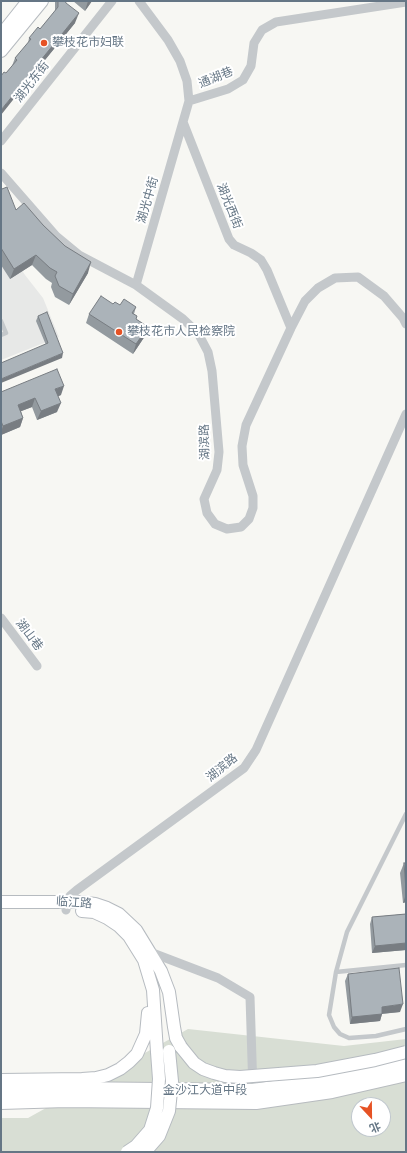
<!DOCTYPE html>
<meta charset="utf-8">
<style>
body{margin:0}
#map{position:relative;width:407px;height:1153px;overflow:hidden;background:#f7f7f3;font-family:Manrope,"Noto Sans SC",sans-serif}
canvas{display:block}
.frame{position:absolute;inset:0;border:2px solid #657685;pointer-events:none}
.north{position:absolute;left:351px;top:1097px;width:40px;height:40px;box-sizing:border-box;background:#fff;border:1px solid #c1c8ce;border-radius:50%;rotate:158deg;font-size:11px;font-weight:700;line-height:16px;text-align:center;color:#657685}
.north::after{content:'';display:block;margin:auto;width:14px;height:18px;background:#e65224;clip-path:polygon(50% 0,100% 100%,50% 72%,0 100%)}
</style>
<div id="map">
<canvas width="407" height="1153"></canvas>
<div class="frame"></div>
<div class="north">北</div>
</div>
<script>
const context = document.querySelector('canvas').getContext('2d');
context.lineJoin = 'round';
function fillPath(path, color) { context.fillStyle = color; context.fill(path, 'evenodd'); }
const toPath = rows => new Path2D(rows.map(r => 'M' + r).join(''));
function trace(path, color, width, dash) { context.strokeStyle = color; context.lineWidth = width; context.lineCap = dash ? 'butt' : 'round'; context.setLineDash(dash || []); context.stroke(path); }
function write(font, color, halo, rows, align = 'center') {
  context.font = font + ' Manrope,"Noto Sans SC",sans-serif'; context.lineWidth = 4; context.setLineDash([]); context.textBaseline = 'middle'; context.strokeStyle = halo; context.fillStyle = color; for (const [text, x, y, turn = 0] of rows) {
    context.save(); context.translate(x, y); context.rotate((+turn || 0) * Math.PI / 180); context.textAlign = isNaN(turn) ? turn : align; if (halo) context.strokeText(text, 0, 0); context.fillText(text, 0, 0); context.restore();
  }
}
fillPath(toPath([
 [1,239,25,275,43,298,59,337,1,360]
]), '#e7e8e7');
fillPath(toPath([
 [188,1029,344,1046,406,1039,406,1152,1,1152,1,1118,28,1118],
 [359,1105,383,1105,383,1129,359,1129]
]), '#d8ded4');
const secondary = toPath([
 [1,35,28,1],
 [1,51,42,1],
 [1,902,79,902,95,904,107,908,119,914,136,930,161,971,169,992,174,1027,176,1038,181,1047],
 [82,911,94,912,107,918,119,926,129,936,144,960,153,990,157,1052],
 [1,1080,82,1079,96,1078,108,1075,120,1069,129,1062,137,1054,146,1034,148,1013]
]);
const primary = toPath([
 [1,1091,64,1089,253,1091,330,1080,406,1062],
 [1,1102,66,1100,256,1102,332,1091,406,1074]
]);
trace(secondary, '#b6bbc0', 14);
trace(primary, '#b7bbbf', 16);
trace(toPath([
 [1,321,6,333,1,335],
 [406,814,347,932,336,972,329,1015,334,1027,340,1034,349,1038,376,1036,406,1029],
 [336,972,406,965]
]), '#c4c8cb', 4.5);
trace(toPath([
 [189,101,228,89,243,80,251,66,254,43,262,30,276,22,406,2],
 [183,122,229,239,234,245,251,253,261,260,267,270,291,328],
 [1,141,112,1],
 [1,173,56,236,79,255,136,285,183,319,198,333,208,352,212,371,219,452,217,470,204,499,207,513,215,524,227,529,241,527,249,519,253,508,253,496,243,465,242,446,246,425,291,328,305,301,318,288,335,278,358,277,384,296,403,318,406,324],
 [136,285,189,101,187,81,180,61,168,40,139,1],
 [1,618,37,666],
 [66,910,67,902,70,896,77,890,244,768,256,750,406,414],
 [150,952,218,978,250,997,253,1091]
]), '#c4c8cb', 9);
trace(secondary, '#fff', 12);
trace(primary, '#fff', 14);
const secondaryBridge = toPath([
 [181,1047,194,1063,203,1069,214,1073,225,1076,240,1077,317,1071,375,1060,406,1052],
 [127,1152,136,1146,150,1130,157,1108,159,1079,157,1052],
 [145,1152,159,1136,169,1111,172,1081,169,1051]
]);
trace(secondaryBridge, '#b6bbc0', 14, []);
trace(secondaryBridge, '#fff', 12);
fillPath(toPath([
 [55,1,65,1,75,23,43,62,44,63,41,72,32,84,28,81,6,73,12,66,15,58,28,43,29,38,40,29,55,11],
 [73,1,92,1,85,11],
 [1,187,2,189,16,210,43,225,88,273,69,305,55,297,51,287,52,283,46,279,32,265,10,279,1,265],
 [113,304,136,307,134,314,137,316,136,319,148,327,145,336,133,354,86,323,89,314],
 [38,316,62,358,46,345,36,321],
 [1,392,61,395,58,396,57,412,37,420,32,407,21,411,23,418,20,427,1,435],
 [404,863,406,863,406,902,403,903,400,873],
 [406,914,406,950,372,953,370,924,372,917],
 [348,974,400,1012,382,1014,380,1021,350,1024,345,981]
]), '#939a9f');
fillPath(toPath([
 [88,1,92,1,85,11],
 [79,13,75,23,37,70,41,60],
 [44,63,41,72,32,84,35,74],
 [32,72,28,81,1,115,1,110],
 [36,255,32,265,10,279,14,269],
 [91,262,88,273,69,305,73,294],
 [148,327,145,336,133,354,136,344],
 [63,353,62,358,1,383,1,379],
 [64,386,61,395,52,399,55,389],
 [35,398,32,407,14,414,18,405],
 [61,403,57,412,37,420,41,411],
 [23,418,20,427,1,435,1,432,3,426],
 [406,894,406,902,403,903],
 [406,943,406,950,372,953,375,946],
 [403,1004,400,1012,379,1014,382,1007],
 [382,1014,380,1021,350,1024,352,1017]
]), '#787d82');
const building = toPath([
 [58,1,65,1,66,3,79,13,41,60,44,63,35,74,32,72,1,110,1,76,4,72,6,73,17,60,15,58,31,39,29,38,38,27,40,29,58,7,58,1],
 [1,187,2,189,7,187,16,210,24,203,43,225,65,246,91,262,73,294,59,286,55,276,57,272,50,268,36,255,14,269,1,248,1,187],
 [101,296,113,304,115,302,120,305,124,299,136,307,132,313,137,316,136,319,148,327,136,344,89,314,101,296],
 [47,312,63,353,1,379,1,363,48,343,38,316,47,312],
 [57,369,64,386,55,389,61,403,41,411,35,398,18,405,23,418,3,426,1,421,1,392,57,369],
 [404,863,406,863,406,890,404,863],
 [406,914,406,943,375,946,372,917,406,914],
 [399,968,403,1004,382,1007,382,1014,352,1017,348,974,399,968]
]);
fillPath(building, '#abb3b9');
trace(building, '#787d82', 1);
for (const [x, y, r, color] of [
 [44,43,4,"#e65224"],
 [119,332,4,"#e65224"]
]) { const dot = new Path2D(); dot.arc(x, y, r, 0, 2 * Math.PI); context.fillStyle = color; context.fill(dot); trace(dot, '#fff', 1.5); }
write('12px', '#657685', '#fff', [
 ["攀枝花市妇联",52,43],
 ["攀枝花市人民检察院",127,332]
], 'left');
write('12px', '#657685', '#fff', [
 ["通湖巷",216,78,-22],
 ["湖光东街",32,82,-52],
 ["湖光中街",148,200,-74],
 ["湖光西街",229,206,68],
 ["湖滨路",205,442,-91],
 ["湖山巷",29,635,53],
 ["湖滨路",222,768,-39],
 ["临江路",74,903,4],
 ["金沙江大道中段",205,1091]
]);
</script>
